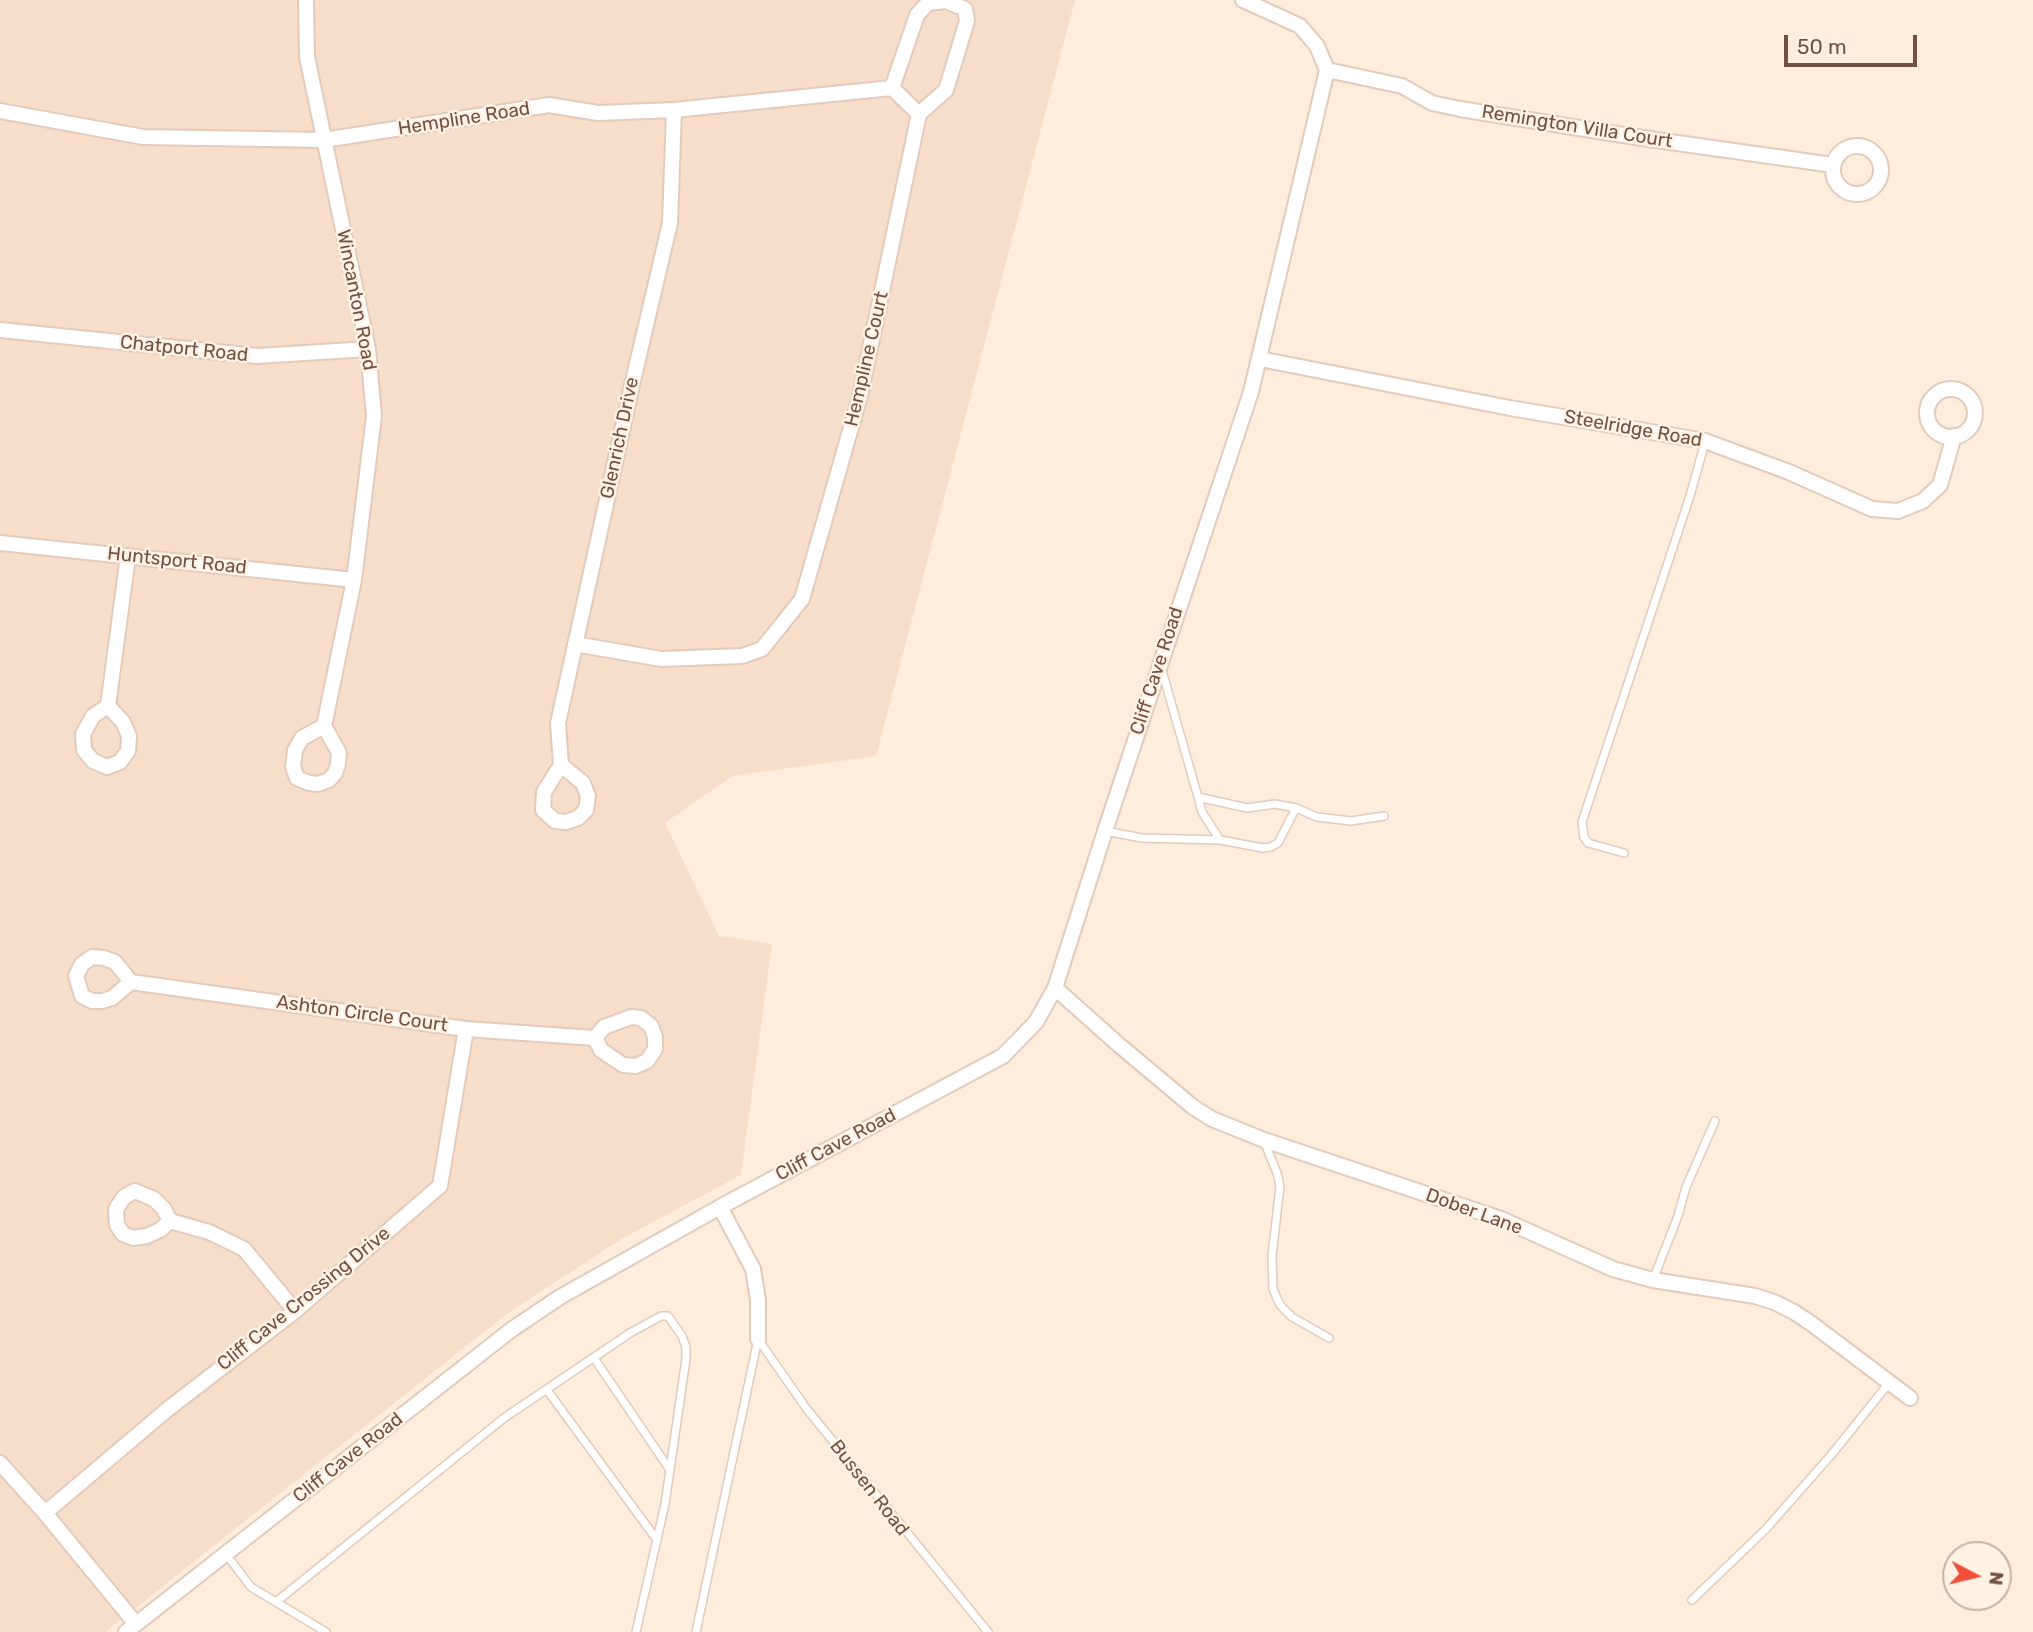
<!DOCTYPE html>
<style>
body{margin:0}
#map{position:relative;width:2033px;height:1632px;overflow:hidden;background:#feeddc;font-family:Rubik,sans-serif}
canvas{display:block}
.north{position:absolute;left:1942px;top:1541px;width:70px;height:70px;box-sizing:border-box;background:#fff2e4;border:2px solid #c7b1a4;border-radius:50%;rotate:97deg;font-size:19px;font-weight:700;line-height:28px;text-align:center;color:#745044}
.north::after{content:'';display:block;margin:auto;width:24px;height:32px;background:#f14f38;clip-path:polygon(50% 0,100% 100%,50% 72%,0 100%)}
.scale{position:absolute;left:1784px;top:35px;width:133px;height:32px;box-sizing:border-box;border:4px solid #745044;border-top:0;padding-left:9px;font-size:21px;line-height:24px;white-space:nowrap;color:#745044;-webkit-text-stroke:5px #fff2e4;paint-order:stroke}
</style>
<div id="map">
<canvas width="2033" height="1632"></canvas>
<div class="north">N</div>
<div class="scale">50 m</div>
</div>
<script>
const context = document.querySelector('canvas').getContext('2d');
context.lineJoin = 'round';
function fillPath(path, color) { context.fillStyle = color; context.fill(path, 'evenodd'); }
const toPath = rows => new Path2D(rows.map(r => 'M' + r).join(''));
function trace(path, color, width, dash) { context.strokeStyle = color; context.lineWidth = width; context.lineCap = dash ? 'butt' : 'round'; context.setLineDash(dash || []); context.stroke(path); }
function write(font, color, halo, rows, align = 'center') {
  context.font = font + ' Rubik,sans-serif'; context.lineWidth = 5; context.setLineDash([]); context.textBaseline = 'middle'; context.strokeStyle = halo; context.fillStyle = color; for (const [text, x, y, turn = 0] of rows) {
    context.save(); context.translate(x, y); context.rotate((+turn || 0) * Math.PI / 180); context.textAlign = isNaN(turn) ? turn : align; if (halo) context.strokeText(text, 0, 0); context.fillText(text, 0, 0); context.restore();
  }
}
fillPath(toPath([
 [0,0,1075,0,876,756,732,776,665,823,719,936,772,944,741,1175,623,1238,508,1313,105,1632,0,1632]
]), '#f6deca');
const lane = toPath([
 [1161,667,1198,797,1247,808,1275,804,1296,808,1317,817,1351,821,1384,816],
 [1198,797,1202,812,1220,840],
 [1105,831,1142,838,1220,840,1263,848,1271,847,1278,843,1296,808],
 [1624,853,1588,843,1584,837,1582,822,1690,496,1705,442],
 [1264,1141,1277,1173,1280,1186,1272,1256,1273,1289,1280,1305,1292,1317,1329,1338],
 [1653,1280,1678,1216,1686,1187,1715,1121],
 [758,1339,806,1408,988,1632],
 [594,1358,670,1470],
 [547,1390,657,1540],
 [226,1554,251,1587,326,1632],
 [1692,1600,1765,1530,1832,1454,1889,1383],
 [276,1602,504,1418,630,1333,661,1316,668,1316,682,1336,686,1347,686,1359,665,1504,636,1632],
 [696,1632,758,1339]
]);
const street = toPath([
 [306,0,307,57,368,349,374,416,354,580,324,726,339,753,338,764,335,773,329,780,318,784,309,783,297,778,293,767,295,750,302,738,324,726],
 [1327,70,1402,86,1432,103,1460,109,1642,138,1833,165],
 [0,111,143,137,324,140,549,105,598,113,674,110,892,88,919,114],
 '1833 170a24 24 0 1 1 48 0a24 24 0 1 1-48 0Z',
 [0,330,257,356,368,349],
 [1260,359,1510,408,1705,441,1789,472,1872,509,1898,511,1923,501,1940,485,1954,436],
 '1927 413a24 24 0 1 1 48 0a24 24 0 1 1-48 0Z',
 [0,543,354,580],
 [575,644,661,659,742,656,762,649,802,599,860,396,919,114,946,90,967,21,965,9,946,1,928,3,917,15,892,88],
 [108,706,93,716,83,734,84,750,93,761,107,767,120,762,128,751,129,736,123,722,108,706,128,556],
 [561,765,583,783,588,796,586,810,578,818,566,822,555,821,543,810,544,792,561,765,558,723,632,385,670,223,674,110],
 [131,982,115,962,104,958,92,957,82,964,76,976,82,996,92,1001,102,1001,112,998,131,982,466,1029,595,1038,601,1050,623,1065,636,1066,647,1061,655,1049,655,1037,651,1026,641,1018,631,1017,604,1027,595,1038],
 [1055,988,1119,1045,1193,1107,1212,1119,1264,1140,1501,1219,1613,1269,1653,1280,1755,1296,1774,1302,1794,1312,1812,1324,1910,1398],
 [170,1221,160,1230,147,1236,133,1238,123,1234,117,1225,116,1209,124,1197,135,1191,154,1199,164,1209,170,1221,209,1232,244,1249,295,1311],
 [758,1339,758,1300,753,1269,720,1207,1003,1056,1036,1022,1055,988,1105,831,1251,392,1327,70,1317,46,1300,26,1243,0],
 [0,1463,45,1513,136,1624],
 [45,1513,168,1409,295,1311,440,1186,466,1029],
 [126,1632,511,1330,560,1297,720,1207]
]);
trace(lane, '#e3cabb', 10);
trace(street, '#e3cabb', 18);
trace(lane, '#fff', 7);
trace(street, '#fff', 14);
write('19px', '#745044', '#fff2e4', [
 ["Hempline Road",464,119,-9],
 ["Remington Villa Court",1577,127,9],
 ["Wincanton Road",356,300,79],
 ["Chatport Road",184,349,6],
 ["Hempline Court",867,359,-77],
 ["Steelridge Road",1633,429,10],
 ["Glenrich Drive",620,438,-78],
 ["Huntsport Road",177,561,6],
 ["Cliff Cave Road",1157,671,-72],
 ["Ashton Circle Court",362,1014,8],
 ["Cliff Cave Road",836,1145,-28],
 ["Dober Lane",1474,1212,20],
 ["Cliff Cave Crossing Drive",304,1299,-39],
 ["Cliff Cave Road",348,1458,-38],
 ["Bussen Road",869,1488,52]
]);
</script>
